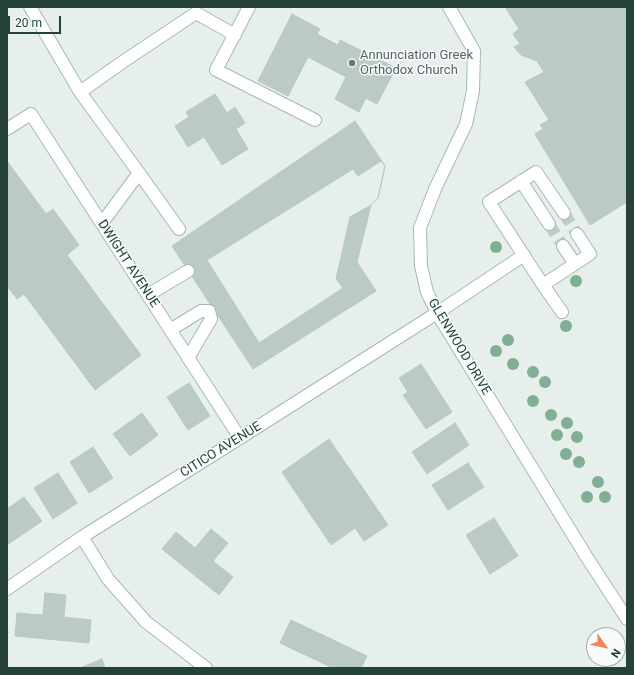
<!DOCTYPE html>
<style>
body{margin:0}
#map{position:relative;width:634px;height:675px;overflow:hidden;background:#e6efeb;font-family:Roboto,sans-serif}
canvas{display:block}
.frame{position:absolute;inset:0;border:8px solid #24423a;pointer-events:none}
.north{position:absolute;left:586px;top:627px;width:40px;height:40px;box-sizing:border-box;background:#f7fbf9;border:1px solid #a3b1ad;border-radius:50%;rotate:123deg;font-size:11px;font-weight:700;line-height:16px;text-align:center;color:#24423a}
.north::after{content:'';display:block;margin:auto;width:14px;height:18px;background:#f4845f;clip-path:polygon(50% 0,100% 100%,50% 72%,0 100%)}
.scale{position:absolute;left:8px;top:16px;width:53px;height:18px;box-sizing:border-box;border:2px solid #24423a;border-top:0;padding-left:5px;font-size:12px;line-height:14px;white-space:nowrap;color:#24423a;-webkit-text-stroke:3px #f7fbf9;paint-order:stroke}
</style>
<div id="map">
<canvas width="634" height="675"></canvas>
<div class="frame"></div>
<div class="north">N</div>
<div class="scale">20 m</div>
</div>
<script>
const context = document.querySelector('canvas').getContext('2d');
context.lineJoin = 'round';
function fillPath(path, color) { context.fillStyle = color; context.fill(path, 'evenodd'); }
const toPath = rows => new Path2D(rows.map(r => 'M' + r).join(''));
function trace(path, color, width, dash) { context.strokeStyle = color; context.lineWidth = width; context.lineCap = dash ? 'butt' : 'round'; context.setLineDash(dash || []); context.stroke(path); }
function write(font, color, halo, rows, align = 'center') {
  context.font = font + ' Roboto,sans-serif'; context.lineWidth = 3; context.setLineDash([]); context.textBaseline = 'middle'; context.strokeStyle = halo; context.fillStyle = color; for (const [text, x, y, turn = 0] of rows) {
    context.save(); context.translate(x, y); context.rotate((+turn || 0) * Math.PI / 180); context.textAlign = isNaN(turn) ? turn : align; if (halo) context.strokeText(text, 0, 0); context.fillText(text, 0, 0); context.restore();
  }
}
const building = toPath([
 [505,7,627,7,627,202,590,225,535,134,543,129,540,125,549,120,525,82,544,72,537,61,521,55,514,47,520,44,513,34,519,29,505,7],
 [292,14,320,29,317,34,338,45,340,40,396,68,377,104,366,98,359,112,335,99,346,77,308,57,288,96,258,81,292,14],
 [215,94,227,113,235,107,245,123,236,129,248,149,222,165,204,137,188,147,175,126,189,117,186,112,215,94],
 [355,121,385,166,378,198,371,205,357,262,376,291,253,369,172,246,355,121],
 [7,161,46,214,53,209,79,245,67,255,141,355,95,390,24,294,17,299,7,286,7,161],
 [381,161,385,166,378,198,371,205,350,217,336,279,343,288,259,343,207,260,353,169,358,176,381,161],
 [421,364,452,412,426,429,403,395,408,392,399,378,421,364],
 [189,383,210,416,188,430,167,397,189,383],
 [142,413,158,435,130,456,113,434,142,413],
 [455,423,469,445,427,474,412,452,455,423],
 [329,439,388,525,364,541,355,528,331,545,282,472,329,439],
 [93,447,113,478,89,493,70,462,93,447],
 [468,463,484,487,448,510,432,485,468,463],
 [58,473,77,503,53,519,34,488,58,473],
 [24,497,42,521,7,545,7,509,24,497],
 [494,518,518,556,490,574,466,535,494,518],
 [211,529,228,543,213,561,233,577,219,595,162,549,176,532,195,548,211,529],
 [45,593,66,595,64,617,91,620,89,643,15,636,17,613,43,615,45,593],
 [291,620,367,656,361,668,333,668,280,643,291,620],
 [102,659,105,668,80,668,102,659]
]);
fillPath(building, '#bbcac4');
trace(building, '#b8c9c2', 1);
trace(toPath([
 [564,213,577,234],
 [549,224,563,246]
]), '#bfccc8', 12, [12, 6]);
const minor = toPath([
 [30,7,80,92,124,61,196,13],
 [249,7,216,70,315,120],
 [449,7,474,51,473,91,466,124,435,189,420,228,421,266,427,292,437,313,586,556,627,619],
 [196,13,235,35],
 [80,92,139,173,179,229],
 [7,129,31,114,240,438],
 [521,181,549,224],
 [564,213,536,172,489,202,543,285,590,254,577,234],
 [102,223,139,173],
 [563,246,575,264],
 [543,285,562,312],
 [148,295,188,271],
 [170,330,201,311,209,311,211,319,188,358],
 [82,537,108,579,146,622,206,668],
 [7,589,82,537,240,438,437,313,524,255]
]);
trace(minor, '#a8b8b2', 14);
trace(minor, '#fff', 12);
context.fillStyle = '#80af93';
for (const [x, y] of [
 [496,247],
 [576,281],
 [566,326],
 [508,340],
 [496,351],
 [513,364],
 [533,372],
 [545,382],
 [533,401],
 [551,415],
 [567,423],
 [557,435],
 [577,437],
 [566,454],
 [579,462],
 [598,482],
 [587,497],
 [605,497]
]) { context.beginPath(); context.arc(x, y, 6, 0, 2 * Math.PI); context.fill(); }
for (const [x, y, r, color] of [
 [352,63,4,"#6b7280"]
]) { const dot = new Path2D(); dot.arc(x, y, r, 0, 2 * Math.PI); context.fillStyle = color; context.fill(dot); trace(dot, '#f7fbf9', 1.5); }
write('13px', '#5b616d', '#f7fbf9', [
 ["Annunciation Greek",360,56],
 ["Orthodox Church",360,71]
], 'left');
write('13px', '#24423a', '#f7fbf9', [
 ["DWIGHT AVENUE",128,264,57],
 ["GLENWOOD DRIVE",459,347,59],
 ["CITICO AVENUE",221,450,-32]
]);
</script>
